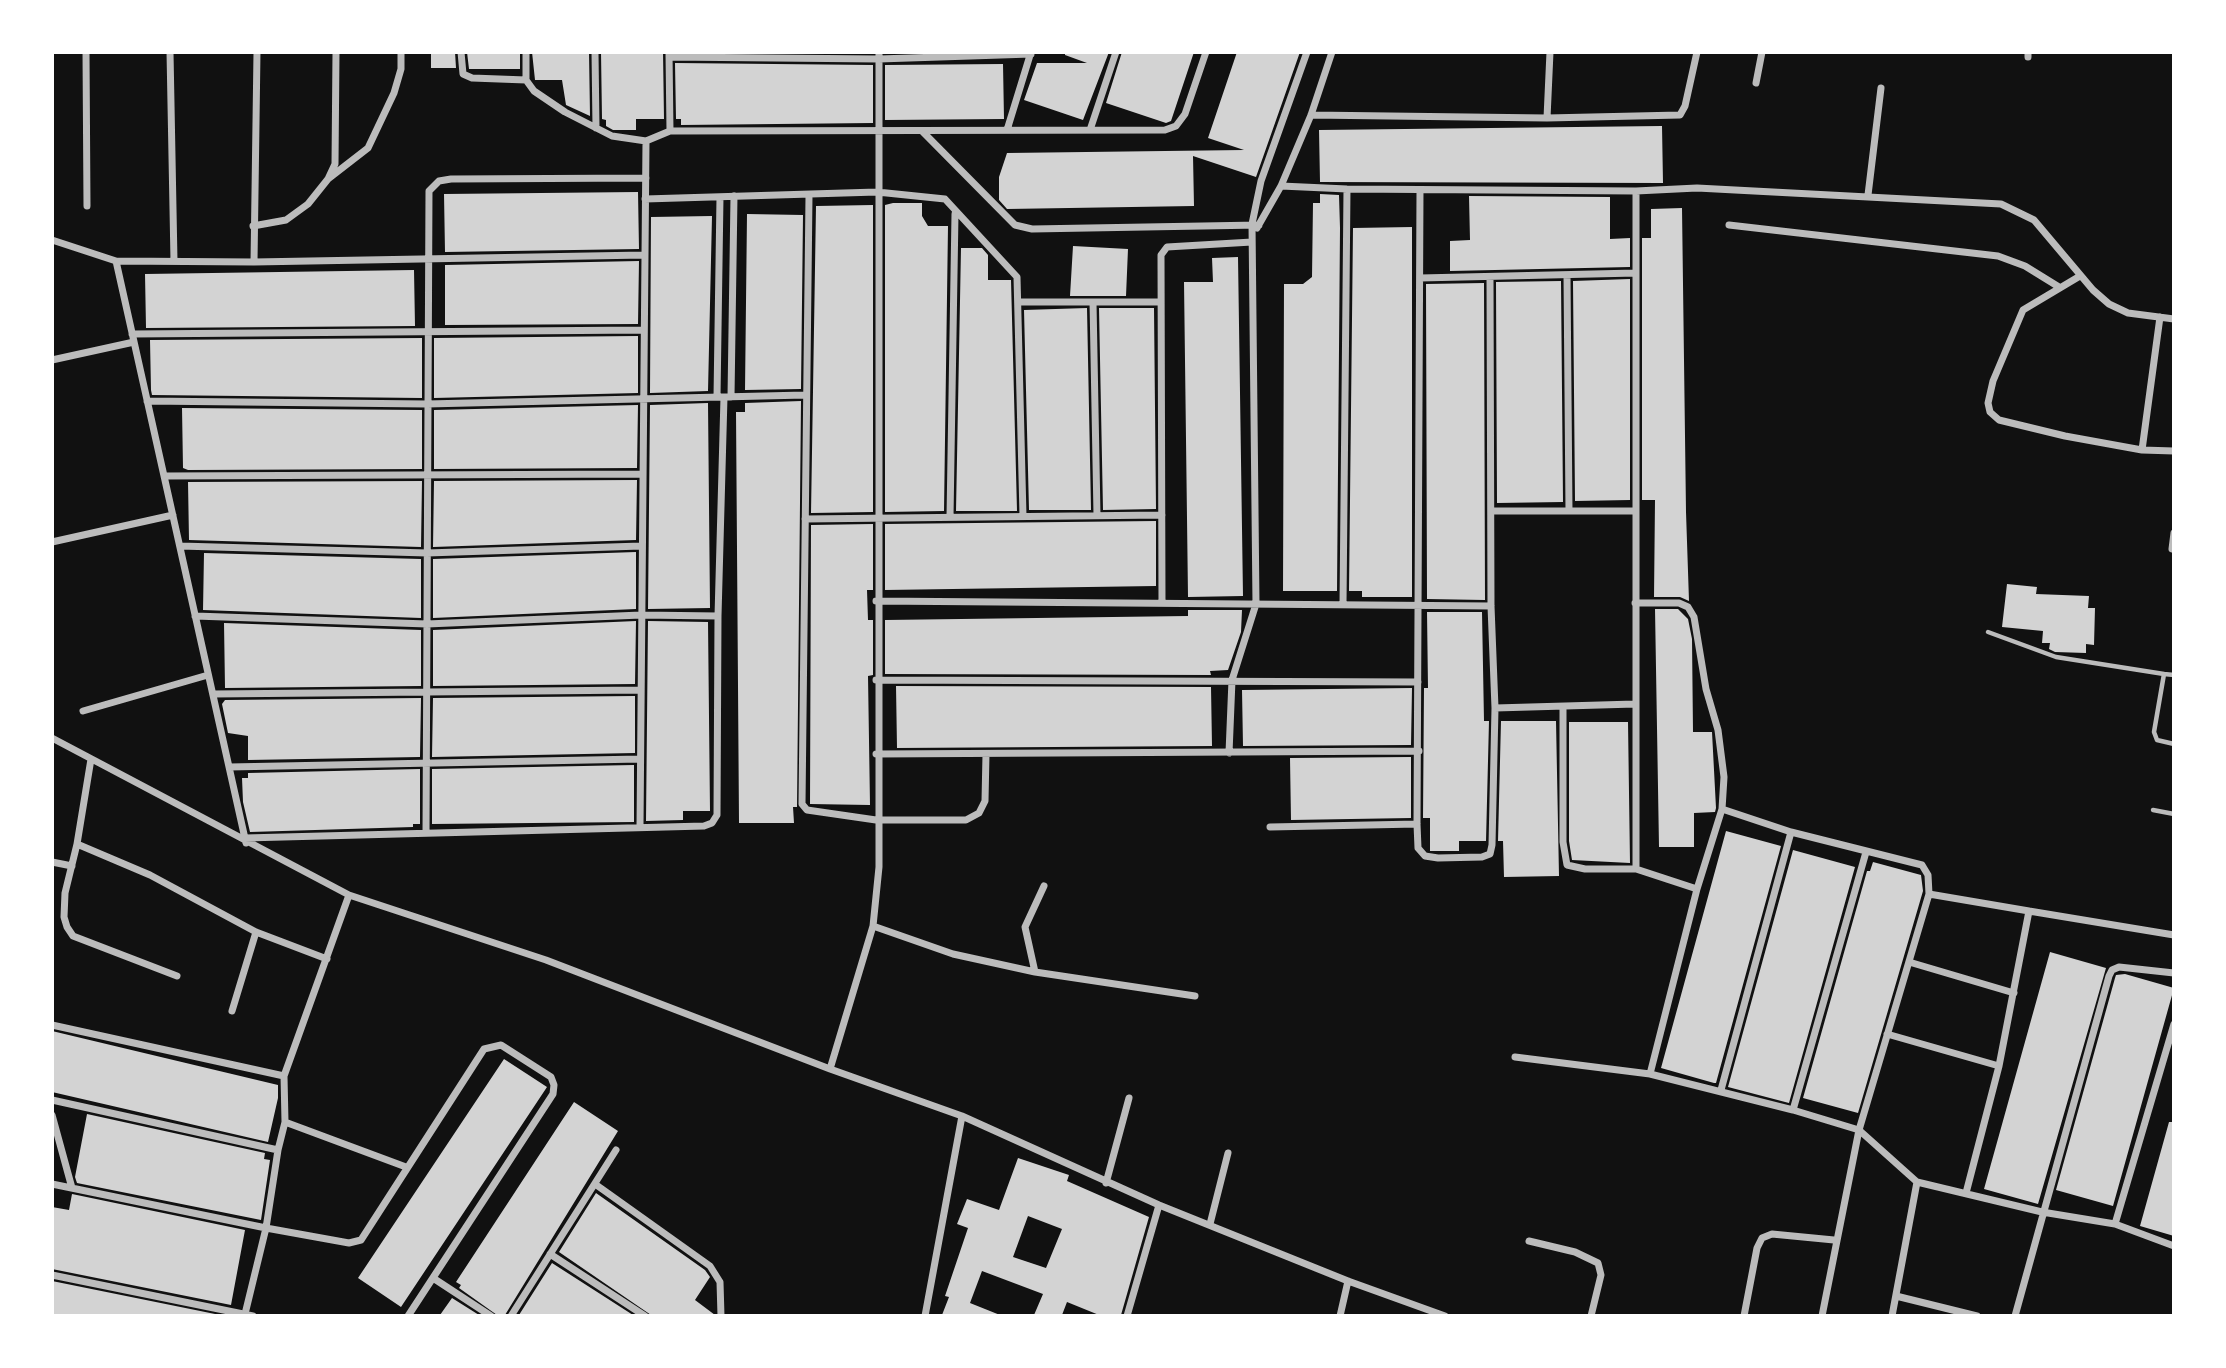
<!DOCTYPE html>
<style>
body{margin:0}
#map{position:relative;width:2226px;height:1368px;overflow:hidden;background:#111;font-family:Ubuntu,sans-serif}
canvas{display:block}
.frame{position:absolute;inset:0;border:54px solid #fff;pointer-events:none}
</style>
<div id="map">
<canvas width="2226" height="1368"></canvas>
<div class="frame"></div>
</div>
<script>
const context = document.querySelector('canvas').getContext('2d');
context.lineJoin = 'round';
function fillPath(path, color) { context.fillStyle = color; context.fill(path, 'evenodd'); }
const toPath = rows => new Path2D(rows.map(r => 'M' + r).join(''));
function trace(path, color, width, dash) { context.strokeStyle = color; context.lineWidth = width; context.lineCap = dash ? 'butt' : 'round'; context.setLineDash(dash || []); context.stroke(path); }
fillPath(toPath([
 [431,52,455,52,456,68,431,68],
 [467,52,520,52,520,69,469,69],
 [532,52,589,52,590,116,566,105,562,80,535,80],
 [601,52,663,52,664,119,636,119,636,130,613,130,606,126,606,120,602,119],
 [1065,52,1109,52,1083,120,1024,100,1037,63,1087,63,1065,55],
 [1122,52,1194,52,1171,121,1166,123,1106,103],
 [1237,52,1300,52,1256,177,1193,156,1194,206,1007,209,999,200,999,177,1007,153,1244,150,1208,138],
 [675,63,873,65,873,123,681,125,681,119,676,119],
 [1003,64,1004,119,885,120,885,65],
 [1662,126,1663,183,1320,182,1319,130],
 [638,192,639,249,445,252,444,194],
 [1320,194,1339,195,1340,228,1337,591,1283,591,1284,284,1303,284,1312,277,1313,203,1320,203],
 [1469,196,1610,197,1610,239,1630,238,1630,267,1450,271,1450,241,1470,240],
 [893,203,922,203,922,216,928,226,948,226,944,511,885,512,885,205],
 [873,205,873,512,811,513,816,206],
 [1682,208,1686,512,1689,601,1680,597,1654,597,1655,500,1642,500,1642,238,1651,238,1651,209],
 [747,214,803,215,801,389,745,390],
 [712,216,708,391,650,393,651,217],
 [1412,227,1412,597,1362,597,1362,591,1349,591,1353,228],
 [1073,246,1128,249,1126,296,1070,296],
 [961,248,982,248,988,255,988,280,1011,280,1017,511,956,511],
 [1238,257,1243,596,1188,597,1184,282,1213,282,1212,258],
 [639,261,638,324,445,325,445,265],
 [414,270,415,326,146,328,145,274],
 [1630,279,1630,500,1575,501,1573,281],
 [1561,281,1563,502,1497,503,1496,282],
 [1484,283,1485,600,1427,599,1426,284],
 [1087,308,1091,510,1029,510,1024,310],
 [1099,308,1154,308,1156,509,1103,510],
 [638,336,638,393,434,398,434,338],
 [422,338,422,398,152,395,151,390,150,340],
 [801,401,797,807,793,807,794,823,739,823,736,412,745,412,745,403],
 [708,403,710,608,648,609,650,405],
 [638,405,637,468,434,469,434,410],
 [182,408,422,410,422,469,188,470,183,468],
 [637,480,636,540,433,547,434,481],
 [422,481,421,547,189,540,188,482],
 [1156,521,1156,586,885,590,885,524],
 [873,524,873,590,867,590,868,620,873,620,873,675,868,676,870,805,810,804,811,525],
 [636,552,636,609,433,618,433,559],
 [204,553,421,559,421,618,203,610],
 [2007,584,2037,587,2036,594,2089,596,2088,608,2095,608,2094,645,2086,644,2086,653,2055,652,2049,649,2050,643,2042,643,2043,631,2002,627],
 [1655,609,1678,609,1688,619,1692,639,1693,732,1712,732,1716,808,1715,812,1694,813,1694,847,1659,847],
 [1188,610,1242,610,1241,632,1228,670,1210,671,1211,675,885,674,885,620,1188,616],
 [1427,612,1482,612,1484,721,1489,721,1486,841,1459,841,1459,851,1430,851,1430,818,1423,818,1424,688,1428,688],
 [636,621,635,684,433,686,433,630],
 [648,621,708,622,710,811,683,811,683,820,646,821],
 [224,623,421,630,421,686,225,688],
 [896,686,1211,687,1212,746,897,748],
 [1412,688,1411,745,1243,746,1242,690],
 [635,696,635,753,432,757,433,698],
 [421,698,420,757,248,760,248,736,228,733,222,704,225,700],
 [1501,721,1556,721,1559,876,1504,877,1503,841,1498,841],
 [1569,722,1628,722,1630,863,1572,860,1569,841],
 [1411,757,1411,818,1291,820,1290,758],
 [634,765,634,822,432,824,432,769],
 [420,769,420,824,413,824,413,827,250,832,243,802,242,778,248,778,248,773],
 [1726,831,1781,846,1716,1083,1714,1083,1661,1068],
 [1793,850,1855,867,1789,1103,1728,1087],
 [1873,862,1921,875,1923,891,1858,1113,1803,1098,1867,871,1870,871],
 [2050,952,2106,968,2038,1204,1984,1189],
 [2125,974,2174,988,2113,1206,2056,1190,2115,978,2116,975],
 [52,1031,278,1085,278,1098,268,1142,52,1092],
 [504,1059,547,1087,401,1307,358,1278],
 [574,1102,618,1131,505,1315,497,1315,459,1288,461,1285,456,1282],
 [87,1114,265,1153,264,1159,270,1160,261,1220,77,1183,75,1177],
 [2169,1122,2174,1122,2174,1236,2140,1226],
 [1018,1158,1069,1175,1067,1181,1149,1217,1121,1315,1099,1315,1067,1302,1062,1315,1034,1315,1043,1294,982,1271,970,1303,1000,1315,942,1315,949,1297,945,1296,968,1228,957,1224,967,1199,999,1210],
 [1028,1216,1062,1229,1046,1268,1013,1257],
 [596,1193,705,1270,710,1277,695,1300,715,1315,651,1315,559,1252],
 [72,1194,245,1230,231,1305,52,1269,52,1207,69,1210],
 [552,1263,633,1315,519,1315],
 [52,1281,220,1315,52,1315],
 [452,1298,479,1315,440,1315]
]), '#d3d3d3');
trace(toPath([
 [1988,632,2056,657,2164,674,2154,732,2157,740,2174,744],
 [2164,674,2174,675],
 [2153,810,2174,814]
]), '#bcbcbc', 4.5);
trace(toPath([
 [86,52,87,206],
 [170,52,174,261],
 [461,52,463,74,472,78,526,80,534,91,565,112,612,136,646,141,670,131,1165,130,1176,126,1185,114,1206,52],
 [595,52,596,128],
 [2028,52,2028,57],
 [669,53,670,131],
 [669,57,879,59,1031,54],
 [526,80,526,52],
 [1756,83,1762,52],
 [1311,115,1547,118,1680,115,1685,106,1697,52],
 [1547,118,1550,52],
 [1007,130,1031,52],
 [1090,130,1116,52],
 [922,131,1015,225,1032,229,1259,225],
 [328,179,368,148,394,93,401,69,401,52],
 [1281,186,1347,189,1636,191,1697,188,2001,204,2034,220,2093,290,2109,304,2128,313,2174,319],
 [1420,190,1417,824,1418,848,1425,856,1438,858,1482,857,1490,854,1492,845,1495,708,1491,606,1490,277],
 [1636,191,1636,869],
 [1868,195,1881,88],
 [809,196,802,804,807,810,876,820,966,820,979,813,985,801,986,754],
 [645,199,877,192,945,199,1017,277,1023,516],
 [1729,225,1998,256,2025,266,2059,287],
 [253,226,286,220,308,204,328,179,335,164,336,52],
 [1257,228,1281,186,1311,115,1332,52],
 [52,240,116,261,254,262,644,255],
 [116,261,246,843],
 [254,262,257,52],
 [1567,275,1569,511],
 [2080,276,2023,310,1993,381,1988,403,1990,412,1999,420,2065,436,2142,450,2174,451],
 [1420,278,1636,273],
 [1020,302,1161,302],
 [1093,302,1097,515],
 [132,334,643,330],
 [52,360,134,342],
 [717,397,720,197],
 [731,397,734,196],
 [147,401,427,404,805,395],
 [2142,450,2160,317],
 [164,476,641,474],
 [1493,511,1635,511],
 [950,517,955,214],
 [805,519,1162,515],
 [52,542,173,515],
 [180,546,427,553,641,546],
 [2172,549,2174,533],
 [876,601,1491,606],
 [1162,603,1161,255,1167,247,1252,242],
 [1635,603,1679,603,1688,607,1694,617,1706,689,1718,730,1724,777,1722,809,1697,889,1650,1074],
 [1343,605,1347,189],
 [195,616,427,624,641,615,718,616],
 [876,680,1418,682],
 [213,694,641,690],
 [1563,707,1563,842,1567,865,1585,869,1636,869,1697,889],
 [1495,708,1635,704],
 [83,711,208,675],
 [52,738,349,895,546,960,830,1069,962,1116,1159,1205,1348,1281,1445,1316],
 [1229,753,1232,680,1256,604,1252,224,1261,181,1307,52],
 [876,754,1419,751],
 [91,759,77,844,65,893,64,917,67,927,73,936,177,976],
 [229,767,640,759],
 [1722,809,1791,832,1914,863,1922,865,1928,875,1929,894,1859,1130,1822,1316],
 [640,827,646,141],
 [1270,827,1417,824],
 [426,833,429,191,439,181,451,179,646,178],
 [245,838,704,826,712,823,717,815,718,616,724,397],
 [77,844,150,875,256,932,327,959],
 [52,862,72,866],
 [1929,894,2029,911,1999,1066,1966,1193],
 [2029,911,2174,935],
 [873,926,953,954,1035,972,1195,996],
 [1909,962,2014,993],
 [1035,972,1025,927,1044,886],
 [232,1011,256,932],
 [52,1025,284,1076],
 [1887,1034,1999,1066],
 [1515,1057,1650,1074,1793,1110,1859,1130,1917,1182,2042,1212,2115,1224,2174,1246],
 [830,1069,873,926,879,867,879,52],
 [1721,1090,1791,832],
 [52,1100,278,1150],
 [1793,1110,1866,852],
 [52,1115,72,1188],
 [285,1122,406,1167],
 [1106,1183,1129,1098],
 [52,1184,266,1228,349,1243,361,1240,484,1049,501,1045,551,1077,554,1085,553,1094,408,1316],
 [595,1184,710,1266,720,1282,721,1316],
 [1210,1224,1228,1153],
 [2115,1224,2174,1024],
 [1529,1241,1575,1252,1598,1263,1601,1275,1591,1316],
 [550,1254,645,1316],
 [52,1275,253,1316],
 [433,1278,491,1316],
 [1896,1296,1977,1316],
 [245,1314,266,1228,278,1150,285,1122,284,1076,349,895],
 [511,1316,616,1150],
 [925,1316,962,1116],
 [1127,1316,1159,1205],
 [1340,1316,1348,1281],
 [1744,1316,1757,1248,1762,1238,1772,1234,1834,1240],
 [1892,1316,1917,1182],
 [2015,1316,2109,976,2112,970,2119,967,2174,973]
]), '#bcbcbc', 7);
</script>
